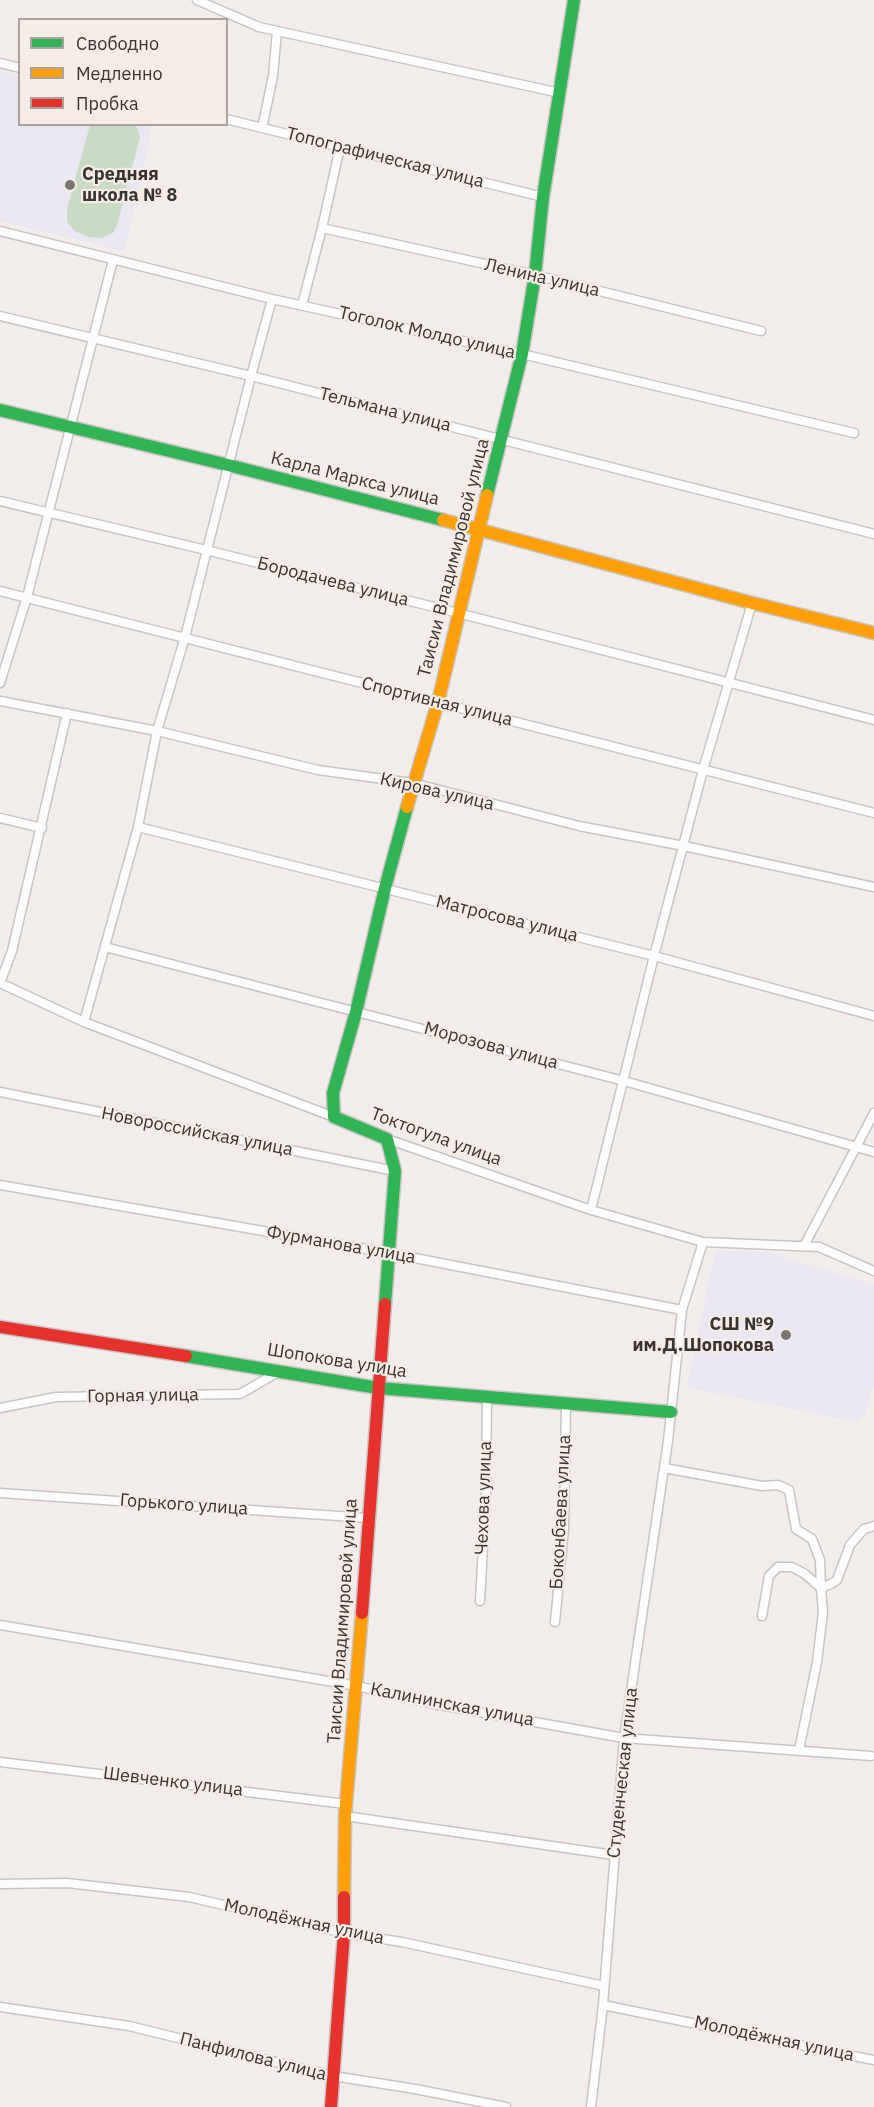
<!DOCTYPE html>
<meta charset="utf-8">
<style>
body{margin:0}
#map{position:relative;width:874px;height:2107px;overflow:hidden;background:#f2edea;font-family:"IBM Plex Sans",sans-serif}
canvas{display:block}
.legend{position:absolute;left:18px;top:18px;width:210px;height:108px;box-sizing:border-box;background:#f6ece6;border:2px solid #aaa29e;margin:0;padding:8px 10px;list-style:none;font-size:18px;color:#383432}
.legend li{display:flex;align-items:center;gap:12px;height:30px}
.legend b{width:30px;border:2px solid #aaa29e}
</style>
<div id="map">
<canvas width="874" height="2107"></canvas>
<ul class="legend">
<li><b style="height:8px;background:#30b455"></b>Свободно</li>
<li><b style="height:8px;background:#ff9f0a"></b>Медленно</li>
<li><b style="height:8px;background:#e5322d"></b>Пробка</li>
</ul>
</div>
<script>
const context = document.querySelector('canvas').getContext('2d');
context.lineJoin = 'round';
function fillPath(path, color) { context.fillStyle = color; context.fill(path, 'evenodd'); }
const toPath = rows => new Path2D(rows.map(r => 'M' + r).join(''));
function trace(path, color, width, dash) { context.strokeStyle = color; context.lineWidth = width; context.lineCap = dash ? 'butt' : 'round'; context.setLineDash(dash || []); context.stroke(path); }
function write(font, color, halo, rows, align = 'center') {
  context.font = font + ' "IBM Plex Sans",sans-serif'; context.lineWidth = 4.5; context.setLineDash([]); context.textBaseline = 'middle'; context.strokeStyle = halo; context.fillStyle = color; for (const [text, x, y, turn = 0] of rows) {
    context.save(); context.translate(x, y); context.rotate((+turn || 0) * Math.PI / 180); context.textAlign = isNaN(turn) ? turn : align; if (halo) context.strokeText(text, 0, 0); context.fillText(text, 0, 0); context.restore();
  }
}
fillPath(toPath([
 [0,71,19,76,20,124,150,125,148,150,124,251,0,221],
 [715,1251,766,1252,874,1285,874,1384,864,1416,856,1422,687,1387]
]), '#eae6f2');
fillPath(toPath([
 [90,125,136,125,140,137,117,225,113,233,101,238,88,237,75,231,67,222,67,209]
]), '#cadbc5');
const street = toPath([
 [197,0,259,27,560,93],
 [0,63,20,68],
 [226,119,543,197],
 [262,128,273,76,277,31],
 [322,228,535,275,761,331],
 [0,231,272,299,522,354,854,433],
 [302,305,322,228,340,147],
 [0,316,251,376,874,534],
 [0,501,206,550,458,613,874,720],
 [0,591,874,813],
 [0,683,27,597,113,260],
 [0,701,157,731,318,770,413,783,579,826,684,846,874,887],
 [0,818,42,828],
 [138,827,654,956,874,1016],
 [105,947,624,1081,874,1152],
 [0,983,84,1022,334,1117],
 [0,983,12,951,67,713],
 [84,1022,138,827,157,731,185,637,251,376,272,299],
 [0,1092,395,1171],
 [387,1139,591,1210,703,1242,819,1247,874,1271],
 [0,1185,389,1253,682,1310],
 [591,1210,654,956,703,770,752,603],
 [804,1246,874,1113],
 [0,1408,56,1397,240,1394,280,1371],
 [664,1468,762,1486,778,1485,789,1490,796,1529,812,1539,820,1560,821,1588,831,1584,837,1580,850,1545,864,1529,874,1526],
 [0,1493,368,1518],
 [480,1601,486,1493,487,1396],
 [762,1616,769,1576,778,1567,792,1567,805,1574,821,1588,823,1612,817,1662,799,1750],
 [555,1622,564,1529,566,1403],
 [0,1625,357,1686,434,1704,624,1738,871,1756],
 [0,1762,346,1804],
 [345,1816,614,1855],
 [0,1884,67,1883,189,1897,344,1933,402,1942,604,1986],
 [603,2005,874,2060],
 [0,2007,129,2026,333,2076,415,2089,506,2107],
 [591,2107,603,2005,624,1738,668,1441,682,1310,703,1242]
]);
const fast = toPath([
 [0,410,228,465,443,520],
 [487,495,522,354,535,275,543,197,574,0],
 [385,1304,395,1171,387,1139,334,1117,333,1093,356,1012,385,888,407,807],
 [186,1356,378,1388,671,1412]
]);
const slow = toPath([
 [443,520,752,603,874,633],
 [407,807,438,702,487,495],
 [344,1897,345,1816,362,1613]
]);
const jam = toPath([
 [0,1327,186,1356],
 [362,1613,385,1304],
 [331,2107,344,1933,344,1897]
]);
trace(street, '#c8c4c2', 11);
trace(fast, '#c8c4c2', 15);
trace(slow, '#c8c4c2', 15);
trace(jam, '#c8c4c2', 15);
trace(street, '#fdfcfc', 8);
trace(fast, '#30b455', 12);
trace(slow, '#ff9f0a', 12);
trace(jam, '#e5322d', 12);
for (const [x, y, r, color] of [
 [70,185,6,"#797572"],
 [786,1335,6,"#797572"]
]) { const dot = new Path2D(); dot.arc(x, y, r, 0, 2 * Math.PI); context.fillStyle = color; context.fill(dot); trace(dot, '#f6ece6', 2); }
write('18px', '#383432', '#f6ece6', [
 ["Топографическая улица",385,158,14],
 ["Ленина улица",542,278,13],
 ["Тоголок Молдо улица",427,333,13],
 ["Тельмана улица",385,410,14],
 ["Карла Маркса улица",355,479,14],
 ["Таисии Владимировой улица",454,558,-76],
 ["Бородачева улица",333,582,14],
 ["Спортивная улица",437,702,14],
 ["Кирова улица",437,792,13],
 ["Матросова улица",507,919,14],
 ["Морозова улица",491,1046,15],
 ["Новороссийская улица",197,1132,11],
 ["Токтогула улица",436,1137,20],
 ["Фурманова улица",341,1245,10],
 ["Шопокова улица",337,1361,9],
 ["Горная улица",143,1396,-1],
 ["Чехова улица",484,1498,-88],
 ["Горького улица",184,1505,4],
 ["Боконбаева улица",561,1512,-87],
 ["Таисии Владимировой улица",343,1621,-86],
 ["Калининская улица",452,1705,11],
 ["Студенческая улица",623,1773,-84],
 ["Шевченко улица",173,1782,7],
 ["Молодёжная улица",304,1922,12],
 ["Молодёжная улица",774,2039,12],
 ["Панфилова улица",253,2057,14]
]);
write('bold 18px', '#383432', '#f6ece6', [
 ["Средняя",82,175],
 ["школа № 8",82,196],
 ["СШ №9",774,1325,"right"],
 ["им.Д.Шопокова",774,1346,"right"]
], 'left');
</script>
